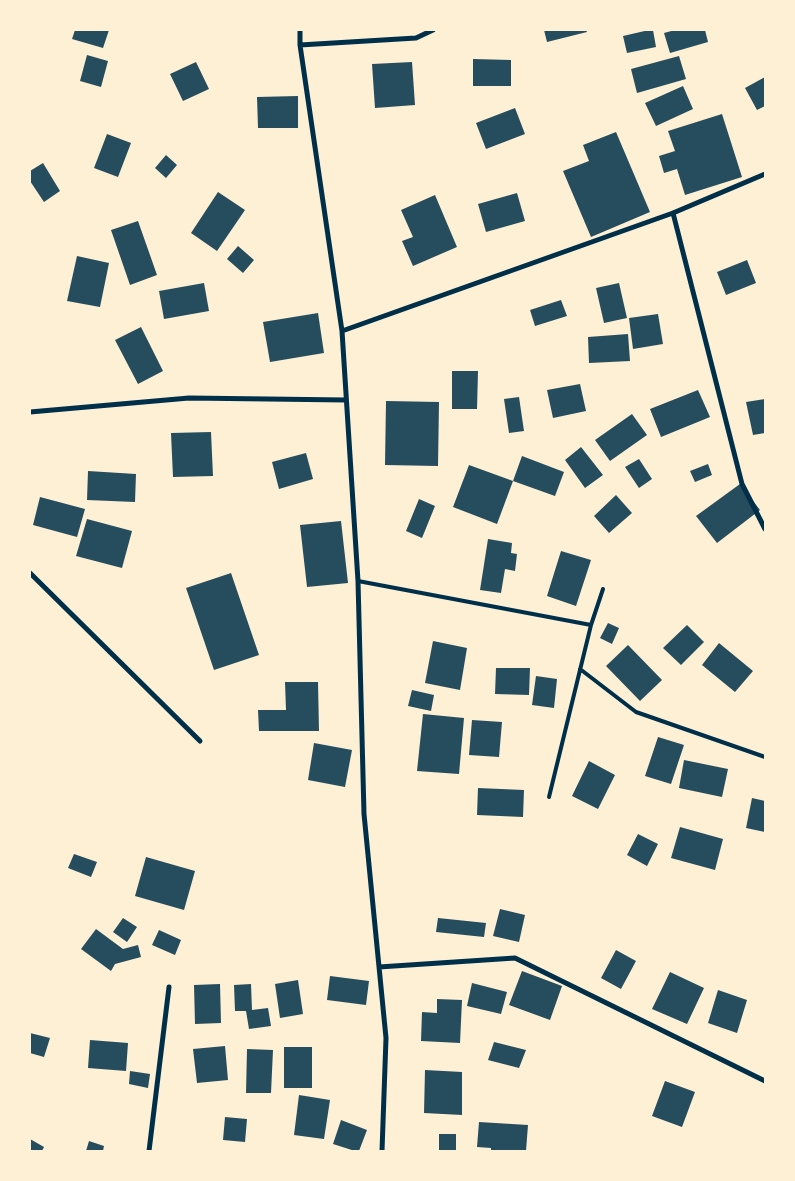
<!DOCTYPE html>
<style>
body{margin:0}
#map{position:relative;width:795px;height:1181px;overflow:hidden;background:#fdf0d5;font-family:Georgia,serif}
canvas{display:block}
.frame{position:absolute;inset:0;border:31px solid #fdf0d5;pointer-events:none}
</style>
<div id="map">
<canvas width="795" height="1181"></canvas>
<div class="frame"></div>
</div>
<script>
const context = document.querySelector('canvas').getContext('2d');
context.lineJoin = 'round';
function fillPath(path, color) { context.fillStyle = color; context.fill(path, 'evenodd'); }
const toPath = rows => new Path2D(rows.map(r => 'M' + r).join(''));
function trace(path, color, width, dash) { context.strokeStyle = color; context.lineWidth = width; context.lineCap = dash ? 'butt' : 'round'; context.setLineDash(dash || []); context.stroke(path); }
fillPath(toPath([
 [75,30,109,30,103,48,72,39],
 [544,30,586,30,587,32,547,42],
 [649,30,653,30,656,47,627,53,623,36],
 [675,30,705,30,708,42,670,53,664,33],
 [87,55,108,61,101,87,80,81],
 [679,56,686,79,637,93,631,69],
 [473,59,511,60,511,86,473,86],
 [196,62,209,89,183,101,170,74],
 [412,62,415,105,375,108,372,64],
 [765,77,765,106,757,110,745,88],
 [683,86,693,109,656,126,645,103],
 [298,96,298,128,258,128,257,97],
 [515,108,525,134,486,149,476,123],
 [722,114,742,177,685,195,677,169,664,173,659,156,675,151,668,131],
 [616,132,650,212,591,237,563,171,589,161,583,145],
 [107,134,131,143,118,177,94,168],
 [166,155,177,165,166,178,155,168],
 [43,163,60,191,44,202,30,181,30,171],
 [218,192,245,210,217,251,191,233],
 [517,193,525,221,486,232,478,204],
 [435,195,457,247,413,266,402,241,413,237,401,210],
 [138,221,157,275,130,285,111,230],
 [238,246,254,260,243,273,227,259],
 [77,256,109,263,100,307,67,301],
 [747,260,756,283,726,295,717,272],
 [204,283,209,311,164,319,159,291],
 [619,283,627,318,604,323,596,288],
 [561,300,567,316,535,326,530,310],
 [318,313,324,353,270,362,263,322],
 [658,314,663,344,633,349,629,318],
 [141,327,163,371,138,384,115,340],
 [628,334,630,361,589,363,588,337],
 [452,371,478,371,477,409,452,409],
 [580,384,586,411,553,418,547,390],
 [698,390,710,417,661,437,650,409],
 [519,397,524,431,509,433,504,399],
 [765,399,765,433,753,435,746,402],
 [386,401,439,402,438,466,385,465],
 [632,414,647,435,610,461,595,440],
 [211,432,213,476,173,477,171,433],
 [581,447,603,475,585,488,565,460],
 [306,453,313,479,279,489,272,462],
 [522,456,564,472,555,496,513,481],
 [639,459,652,479,639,488,625,467],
 [708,464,712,475,695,482,690,471],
 [469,465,513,481,497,524,453,507],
 [88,471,136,474,135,502,87,500],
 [740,484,760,510,717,543,696,516],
 [616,495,632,513,609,533,594,516],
 [40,497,85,509,77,537,33,525],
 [419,499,435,506,422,538,406,531],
 [87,519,132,531,122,568,76,556],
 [341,521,348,583,307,587,300,525],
 [488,539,512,543,511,553,517,554,515,571,505,569,501,593,480,590],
 [561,551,591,560,576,606,547,596],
 [231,573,259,655,214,670,186,588],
 [608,623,619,628,612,644,600,638],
 [687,625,704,642,681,665,663,648],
 [433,641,467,648,460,690,425,683],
 [719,643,753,671,735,692,702,665],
 [628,645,662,680,640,701,606,666],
 [496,668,530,668,529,695,495,694],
 [536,676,557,679,554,708,532,705],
 [285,682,318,682,319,731,259,731,258,710,286,710],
 [412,690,434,695,431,711,408,706],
 [423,714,464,718,459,774,417,771],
 [472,720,502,722,499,757,469,755],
 [658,737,684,745,671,784,645,776],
 [314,743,352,750,345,787,308,780],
 [684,760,728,769,722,797,679,788],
 [589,761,615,775,598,809,572,796],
 [478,788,524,790,523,817,477,815],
 [752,798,765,801,765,832,746,828],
 [680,827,723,839,715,870,671,858],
 [638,834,658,844,647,866,627,855],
 [74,854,97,862,91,877,68,868],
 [146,857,195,871,184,910,135,896],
 [500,909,525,915,519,942,493,936],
 [123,918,137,927,127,942,113,932],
 [438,918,486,923,484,937,436,932],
 [96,929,123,949,138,945,141,957,115,964,111,971,81,949],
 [159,930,181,940,175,955,152,945],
 [616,950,636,961,621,989,601,978],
 [522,971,562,986,550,1020,509,1005],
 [670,972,704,988,687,1024,652,1009],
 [330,976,369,981,366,1005,327,1000],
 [298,980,303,1014,280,1018,275,984],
 [472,983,507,992,501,1014,467,1006],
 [220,984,221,1023,195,1024,194,985],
 [251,984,252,1010,268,1008,271,1026,249,1029,246,1011,235,1011,234,985],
 [718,990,747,1000,737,1033,708,1023],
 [437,999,462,1000,460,1043,421,1041,422,1012,437,1013],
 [30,1033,50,1038,44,1057,30,1053],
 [90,1040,128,1043,126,1071,88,1068],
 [494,1042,526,1050,519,1068,488,1060],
 [225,1046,228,1080,197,1083,193,1049],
 [284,1047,312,1047,312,1088,284,1088],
 [247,1049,273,1050,271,1093,246,1093],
 [425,1070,462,1072,462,1115,424,1113],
 [130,1071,150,1074,148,1088,129,1084],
 [665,1081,695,1092,682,1127,652,1116],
 [299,1095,330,1100,324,1139,294,1135],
 [225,1117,247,1119,245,1142,223,1140],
 [341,1120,367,1130,359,1151,355,1151,333,1144],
 [479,1122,528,1125,526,1151,491,1151,491,1148,477,1147],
 [439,1134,456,1134,456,1151,439,1150],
 [30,1139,44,1147,42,1151,30,1151],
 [89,1141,104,1146,103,1151,86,1151]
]), '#264d5e');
trace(toPath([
 [358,581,591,625],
 [580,669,636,712,765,757],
 [549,797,591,625,603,589]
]), '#003049', 4);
trace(toPath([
 [300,30,300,45,342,331,358,581,364,814,386,1038,382,1151],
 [300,45,416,38,433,30],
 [673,213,742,484,765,529],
 [342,331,673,213,765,174],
 [30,412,189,398,346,400],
 [30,573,200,741],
 [379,967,515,958,765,1081],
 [149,1151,169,987]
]), '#003049', 5);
</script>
